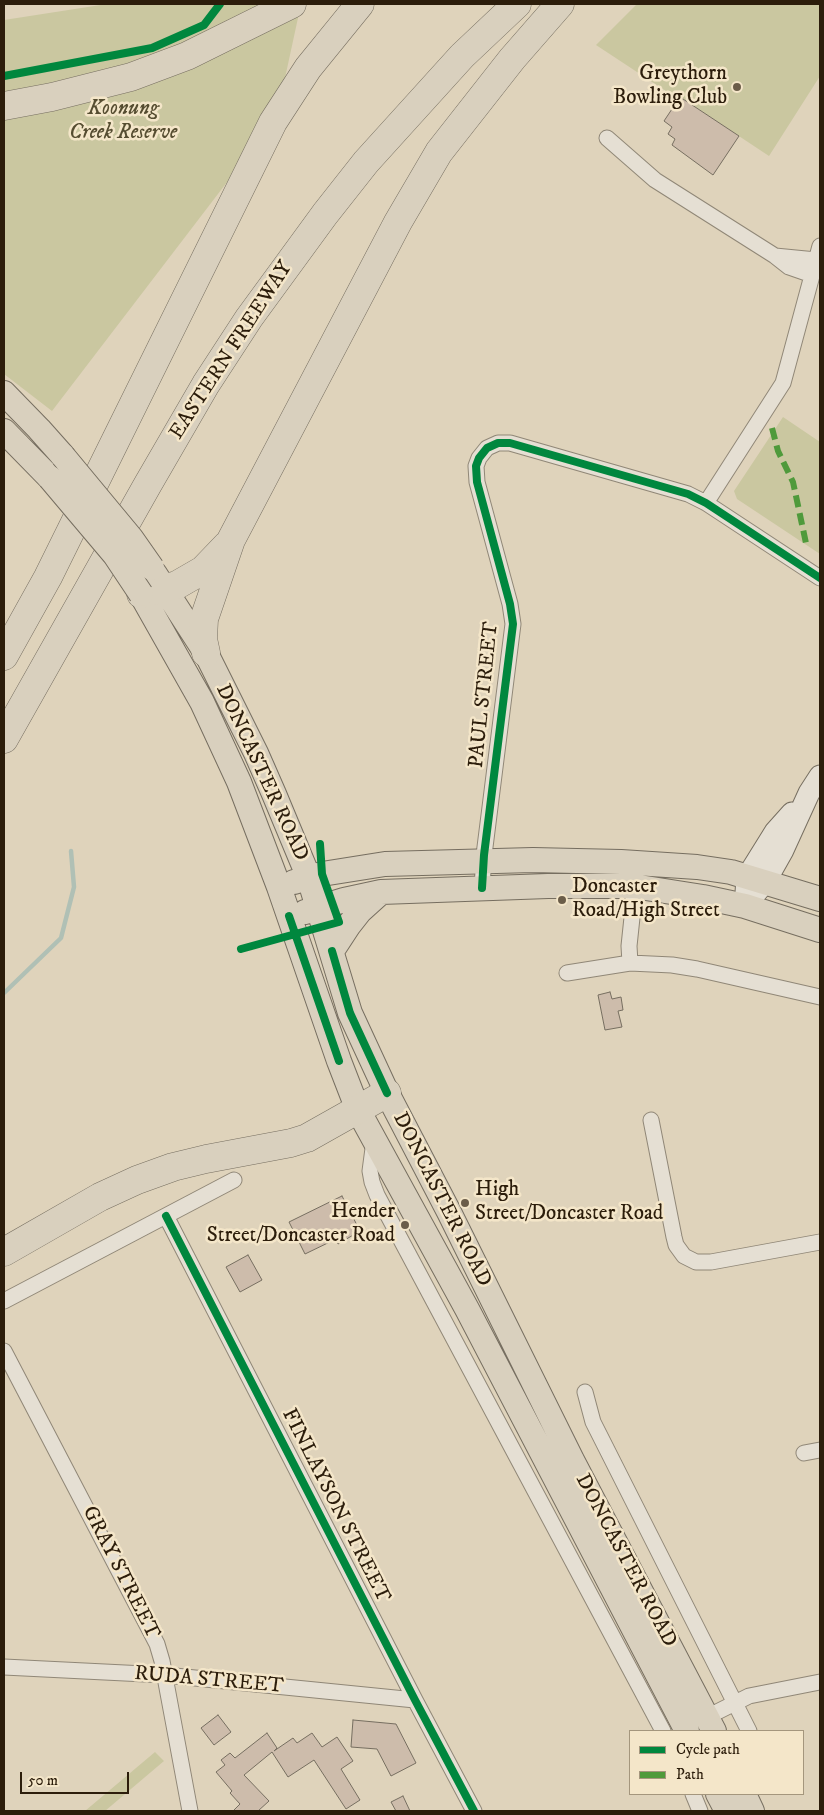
<!DOCTYPE html>
<style>
body{margin:0}
#map{position:relative;width:824px;height:1815px;overflow:hidden;background:#dfd3bb;font-family:"IM FELL DW Pica",serif}
canvas{display:block}
.frame{position:absolute;inset:0;border:5px solid #2c1d0b;pointer-events:none}
.legend{position:absolute;left:629px;top:1730px;width:175px;height:65px;box-sizing:border-box;background:#f4e6c9;border:1px solid #a4967d;margin:0;padding:6px 9px;list-style:none;font-size:15px;color:#2c1d0b}
.legend li{display:flex;align-items:center;gap:10px;height:25px}
.legend b{width:25px;border:1px solid #a4967d}
.scale{position:absolute;left:20px;top:1772px;width:109px;height:22px;box-sizing:border-box;border:2px solid #2c1d0b;border-top:0;padding-left:6px;font-size:15px;line-height:18px;white-space:nowrap;color:#2c1d0b;-webkit-text-stroke:4px #f4e6c9;paint-order:stroke}
</style>
<div id="map">
<canvas width="824" height="1815"></canvas>
<div class="frame"></div>
<ul class="legend">
<li><b style="height:6px;background:#00873e"></b>Cycle path</li>
<li><b style="height:6px;background:#4f9a3b"></b>Path</li>
</ul>
<div class="scale">50 m</div>
</div>
<script>
const context = document.querySelector('canvas').getContext('2d');
context.lineJoin = 'round';
function fillPath(path, color) { context.fillStyle = color; context.fill(path, 'evenodd'); }
const toPath = rows => new Path2D(rows.map(r => 'M' + r).join(''));
function trace(path, color, width, dash) { context.strokeStyle = color; context.lineWidth = width; context.lineCap = dash ? 'butt' : 'round'; context.setLineDash(dash || []); context.stroke(path); }
function write(font, color, halo, rows, align = 'center') {
  context.font = font + ' "IM FELL DW Pica",serif'; context.lineWidth = 5; context.setLineDash([]); context.textBaseline = 'middle'; context.strokeStyle = halo; context.fillStyle = color; for (const [text, x, y, turn = 0] of rows) {
    context.save(); context.translate(x, y); context.rotate((+turn || 0) * Math.PI / 180); context.textAlign = isNaN(turn) ? turn : align; if (halo) context.strokeText(text, 0, 0); context.fillText(text, 0, 0); context.restore();
  }
}
fillPath(toPath([
 [107,4,301,4,285,78,273,122,52,411,4,374,4,20],
 [637,4,820,4,820,76,769,156,680,97,678,99,596,45],
 [783,417,820,442,820,554,737,499,734,491],
 [155,1752,164,1761,105,1811,85,1811]
]), '#cac7a0');
trace(toPath([
 [4,993,61,938,74,887,71,851]
]), '#b0c0b5', 4.5);
const building = toPath([
 [680,97,739,136,713,175,672,145,675,139,668,134,672,127,664,121,680,97],
 [610,992,612,999,621,997,623,1010,618,1011,622,1027,605,1030,598,995,610,992],
 [342,1196,360,1231,338,1244,336,1239,305,1254,289,1222,342,1196],
 [248,1255,262,1280,240,1292,226,1267,248,1255],
 [218,1715,231,1732,214,1745,201,1728,218,1715],
 [353,1720,396,1724,416,1763,391,1776,377,1749,351,1747,353,1720],
 [267,1733,277,1748,274,1751,293,1738,297,1743,312,1733,322,1747,337,1737,353,1761,341,1769,360,1800,346,1809,314,1760,288,1777,272,1752,244,1775,269,1801,258,1811,233,1811,240,1804,230,1793,232,1791,216,1772,225,1765,221,1760,230,1753,235,1758,267,1733],
 [403,1796,410,1811,396,1811,391,1802,403,1796]
]);
fillPath(building, '#cdbcab');
trace(building, '#766e60', 1);
const street = toPath([
 [607,138,655,180,775,256,789,267,812,275],
 [775,256,816,260],
 [706,503,783,383,820,246],
 [482,888,484,855,513,624,510,604,477,482,476,466,479,458,487,448,498,443,510,443,688,494,706,503,820,578],
 [630,963,629,946,633,908,633,886,631,878],
 [567,973,630,963,672,965,697,969,820,997],
 [651,1120,674,1237,676,1245,684,1256,696,1262,711,1262,820,1242],
 [374,1141,370,1171,372,1182,377,1195,663,1731],
 [166,1216,415,1700,474,1811],
 [4,1301,234,1180],
 [4,1351,157,1644,162,1661,190,1811],
 [585,1392,593,1422,749,1731],
 [804,1453,820,1450],
 [4,1667,165,1675,415,1700],
 [707,1717,749,1696,820,1682],
 [693,1794,700,1811]
]);
const secondary = toPath([
 [746,893,747,877,775,832,792,813],
 [745,906,765,882,783,850,809,793,820,776]
]);
const primary = toPath([
 [4,393,39,429,63,456],
 [4,431,50,478],
 [155,574,206,653,256,753,274,794,309,878,350,1013,387,1093,449,1212,572,1460,714,1731],
 [141,594,202,702,239,782,279,887,339,1061,358,1110,467,1309,687,1731],
 [294,882,322,874,385,864,533,860,621,862,697,867,731,872,820,899],
 [305,912,344,900,381,892,548,886,633,886,703,897,745,906,820,930],
 [332,951,349,925,360,911,381,892],
 [718,1794,727,1811],
 [744,1794,752,1811]
]);
const highway = toPath([
 [4,106,52,97,131,77,187,56,292,4],
 [141,594,177,585,203,570,227,545],
 [206,653,203,639,204,619,231,540,398,222,439,152,512,59,560,4],
 [4,656,48,577,273,122,308,68,360,4],
 [4,739,148,484,206,384,249,318,325,214,366,162,462,56,517,4],
 [4,1252,100,1197,137,1180,173,1167,206,1159,291,1143,307,1138,387,1093]
]);
trace(street, '#908777', 17);
trace(secondary, '#766e60', 23);
trace(primary, '#766e60', 26);
trace(highway, '#766e60', 29);
trace(street, '#e5dfd3', 15);
trace(secondary, '#e5dfd3', 21);
trace(primary, '#d9d0be', 24);
trace(highway, '#d9d0be', 28);
const primaryBridge = toPath([
 [63,456,131,538,152,568],
 [50,478,115,555,141,594]
]);
trace(primaryBridge, '#766e60', 26, []);
trace(primaryBridge, '#d9d0be', 24);
trace(toPath([
 [772,428,778,451,793,482,807,548]
]), '#4f9a3b', 6, [12, 6]);
trace(toPath([
 [4,76,152,48,204,25,220,4],
 [482,888,484,855,513,624,510,604,477,482,476,466,479,458,487,448,498,443,510,443,688,494,706,503,820,578],
 [289,916,339,1061],
 [241,949,339,922,322,874,320,844],
 [332,951,350,1013,387,1093],
 [166,1216,415,1700,474,1811]
]), '#00873e', 8);
for (const [x, y, r, color] of [
 [737,87,5,"#6b5d49"],
 [562,900,5,"#6b5d49"],
 [465,1203,5,"#6b5d49"],
 [405,1225,5,"#6b5d49"]
]) { const dot = new Path2D(); dot.arc(x, y, r, 0, 2 * Math.PI); context.fillStyle = color; context.fill(dot); trace(dot, '#f4e6c9', 2); }
write('21px', '#2c1d0b', '#f4e6c9', [
 ["Greythorn",727,75],
 ["Bowling Club",727,99],
 ["Doncaster",572,888,"left"],
 ["Road/High Street",572,912,"left"],
 ["High",475,1191,"left"],
 ["Street/Doncaster Road",475,1215,"left"],
 ["Hender",395,1213],
 ["Street/Doncaster Road",395,1237]
], 'right');
write('italic 21px', '#564d31', '#f4e6c9', [
 ["Koonung",123,110],
 ["Creek Reserve",123,134]
]);
write('21px', '#2c1d0b', '#f4e6c9', [
 ["EASTERN FREEWAY",232,351,-57],
 ["PAUL STREET",485,695,-84],
 ["DONCASTER ROAD",261,773,65],
 ["DONCASTER ROAD",441,1200,63],
 ["FINLAYSON STREET",335,1506,63],
 ["DONCASTER ROAD",625,1561,62],
 ["GRAY STREET",120,1573,63],
 ["RUDA STREET",209,1681,5]
]);
</script>
